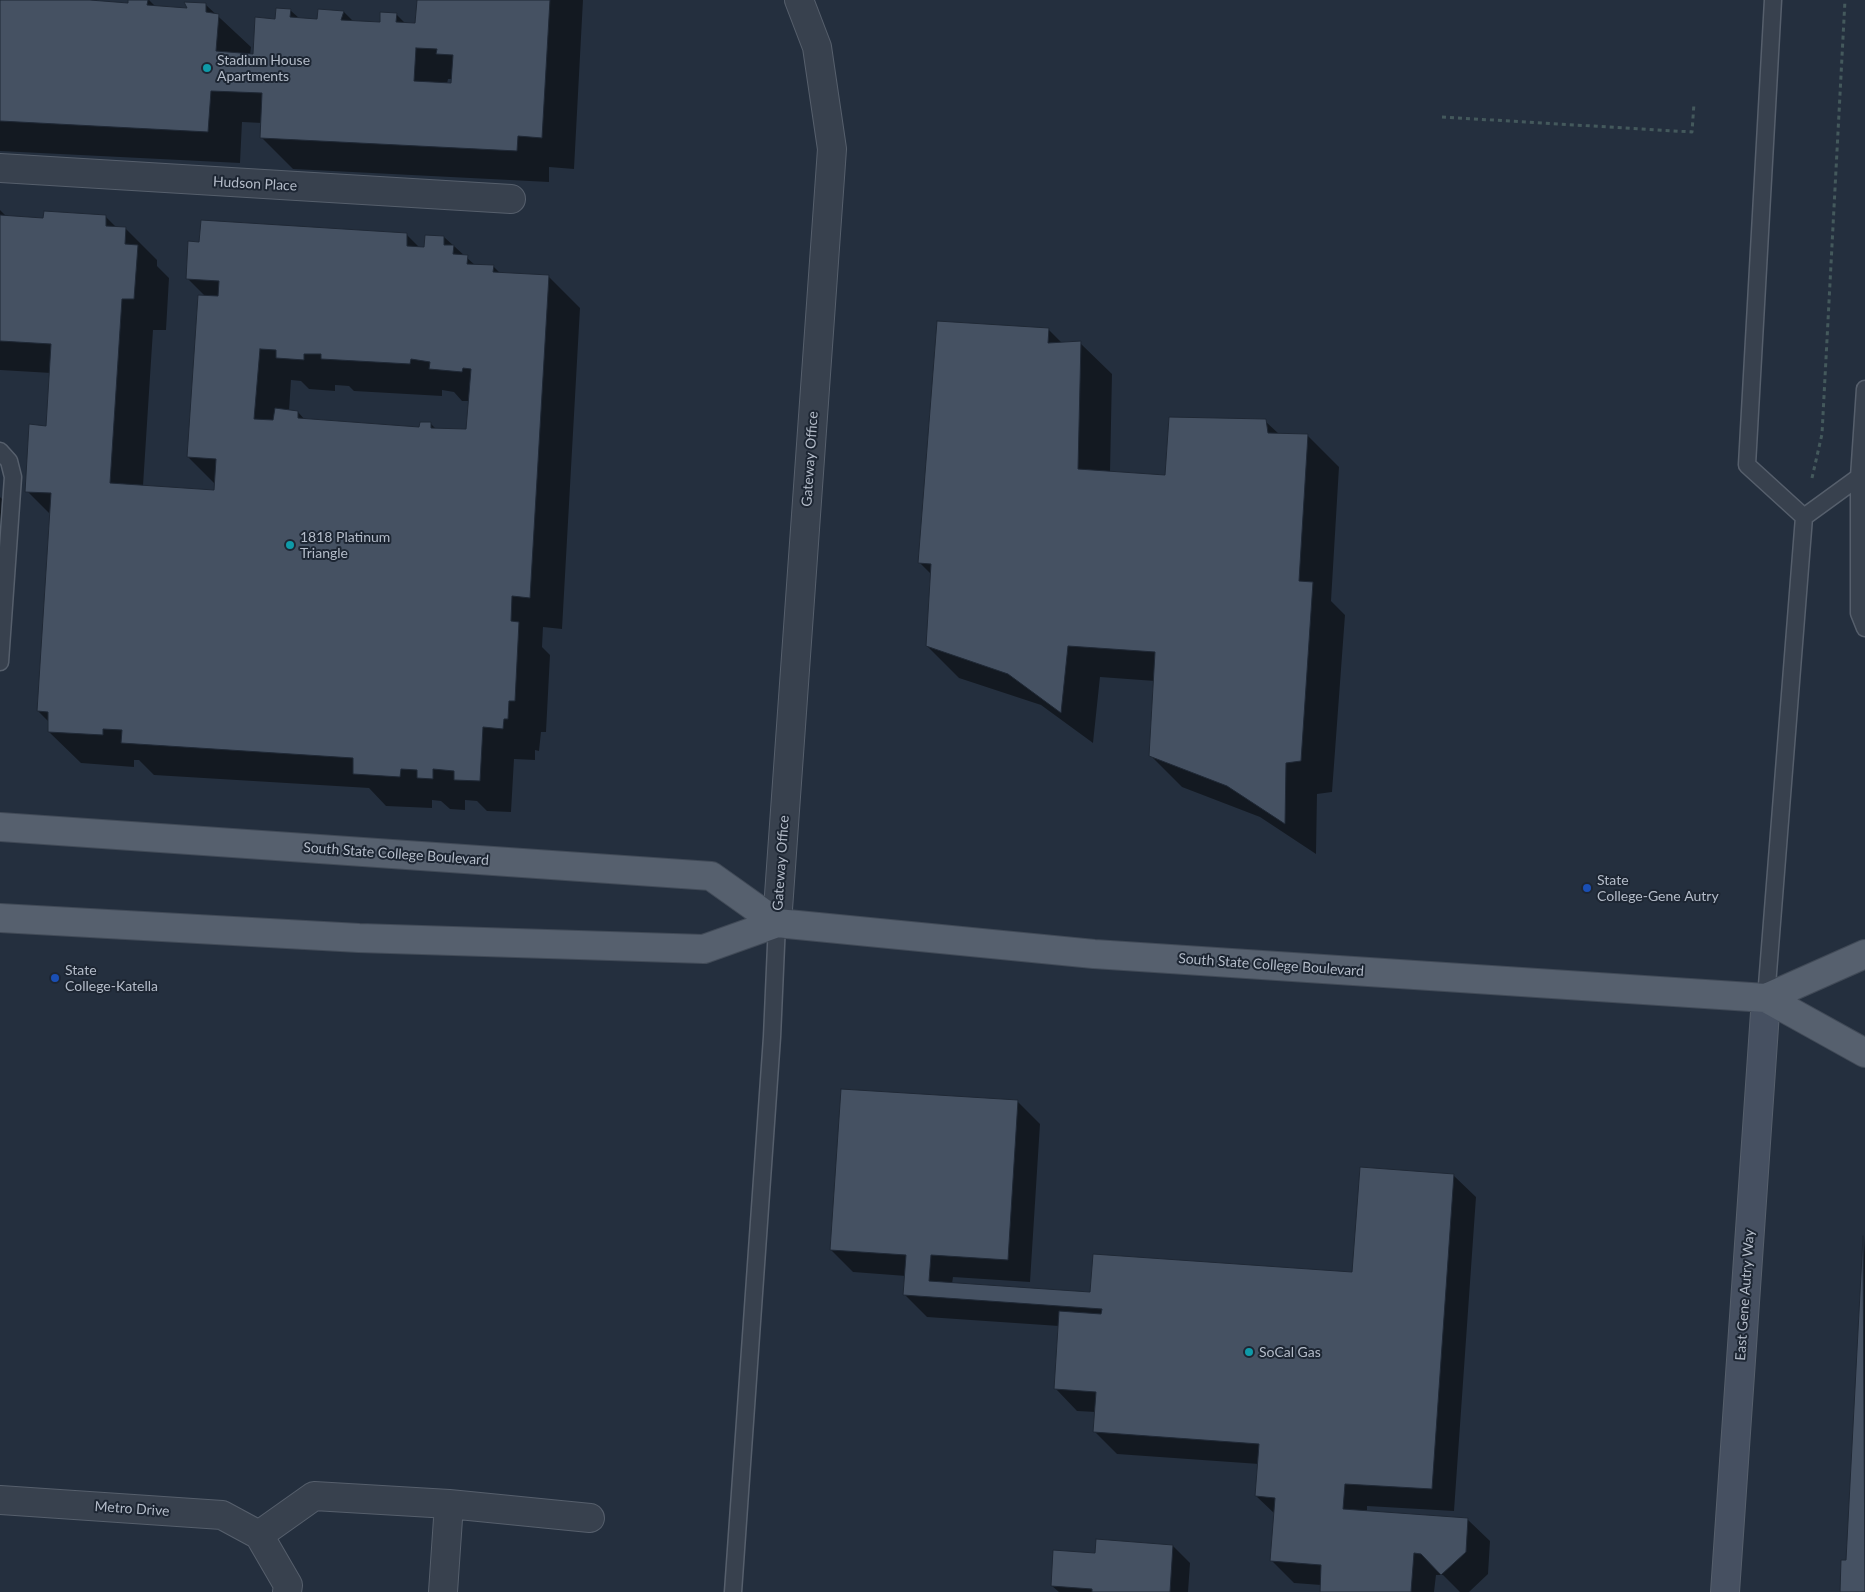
<!DOCTYPE html>
<style>
body{margin:0}
canvas{display:block;background:#242f3e}
</style>
<canvas width="1865" height="1592"></canvas>
<script>
const context = document.querySelector('canvas').getContext('2d');
context.lineJoin = 'round';
function fillPath(path, color) { context.fillStyle = color; context.fill(path, 'evenodd'); }
const toPath = rows => new Path2D(rows.map(r => 'M' + r).join(''));
function trace(path, color, width, dash) { context.strokeStyle = color; context.lineWidth = width; context.lineCap = dash ? 'butt' : 'round'; context.setLineDash(dash || []); context.stroke(path); }
function write(font, color, halo, rows, align = 'center') {
  context.font = font + ' Lato,sans-serif'; context.lineWidth = 4; context.setLineDash([]); context.textBaseline = 'middle'; context.strokeStyle = halo; context.fillStyle = color; for (const [text, x, y, turn = 0] of rows) {
    context.save(); context.translate(x, y); context.rotate((+turn || 0) * Math.PI / 180); context.textAlign = isNaN(turn) ? turn : align; if (halo) context.strokeText(text, 0, 0); context.fillText(text, 0, 0); context.restore();
  }
}
fillPath(toPath([
 [0,0,95,0,97,2,129,4,130,0,149,0,156,7,189,9,206,5,251,47,250,55,254,56,276,20,290,10,299,18,318,20,319,10,344,12,354,22,381,24,397,15,406,24,416,25,418,0,583,0,574,169,549,167,549,182,293,169,262,138,262,123,242,122,240,163,0,151],
 [448,79,453,79,452,85,447,84],
 [0,210,6,216,44,219,106,217,117,228,125,228,157,260,157,266,169,278,166,330,153,330,143,486,215,491,215,484,188,457,205,296,187,278,407,235,420,248,426,249,444,237,476,266,493,266,500,273,548,276,580,308,562,629,543,627,542,647,550,655,546,732,541,732,539,751,535,750,535,760,514,759,511,812,487,811,477,801,465,800,465,810,450,809,441,801,432,800,432,808,386,806,369,788,154,775,139,760,134,760,134,767,81,763,49,732,49,722,38,711,51,515,27,491,47,427,51,373,0,370],
 [291,380,301,381,309,389,335,391,335,385,349,386,354,391,442,396,442,390,454,392,462,401,470,401,467,430,436,429,431,424,420,429,305,420,298,412,289,411],
 [1049,330,1062,343,1080,343,1112,374,1110,473,1166,476,1265,421,1279,434,1307,435,1339,467,1331,601,1345,615,1332,792,1317,794,1316,854,1260,817,1182,787,1150,755,1155,681,1100,677,1093,743,1041,705,959,678,927,646,932,575,920,563],
 [0,497,2,499,0,528],
 [1018,1102,1040,1124,1030,1282,953,1277,952,1284,1091,1294,1354,1273,1453,1175,1476,1197,1454,1511,1367,1506,1367,1512,1467,1519,1490,1541,1488,1574,1469,1592,1460,1592,1443,1575,1436,1575,1434,1592,1321,1592,1321,1585,1294,1583,1272,1561,1275,1514,1256,1496,1259,1464,1117,1454,1094,1431,1096,1412,1077,1411,1055,1388,1059,1326,927,1317,905,1295,906,1276,853,1272,831,1250],
 [1865,1237,1865,1592,1841,1592,1847,1561],
 [1173,1546,1190,1563,1188,1592,1059,1592,1052,1586]
]), '#0007');
const building = toPath([
 [0,0,90,0,128,3,128,0,148,0,147,5,187,8,184,2,206,3,206,12,219,14,216,51,253,54,255,17,275,19,276,8,291,9,290,17,317,19,318,9,344,11,341,20,380,22,380,12,397,13,396,22,415,23,417,0,550,0,542,138,518,136,517,151,260,138,262,93,211,91,208,132,0,121,0,0],
 [416,48,437,49,436,54,453,55,451,83,414,81,416,48],
 [44,211,106,215,106,226,126,227,125,244,138,245,134,299,122,299,110,483,214,490,216,459,187,457,198,295,218,296,219,281,186,279,188,241,199,242,201,220,407,233,407,246,424,247,425,235,444,236,444,245,454,245,453,254,468,255,467,264,494,265,493,272,549,275,530,598,512,596,511,621,519,622,515,701,509,701,508,719,504,719,503,729,483,727,480,781,454,780,454,771,433,769,433,779,417,778,417,770,401,769,400,777,353,774,353,758,121,743,122,730,103,729,103,735,48,732,48,712,37,711,51,493,25,492,29,424,46,426,51,344,0,341,0,215,43,218,44,211],
 [260,349,276,350,276,358,304,360,304,354,321,354,321,359,410,364,411,359,430,362,429,369,462,372,463,368,471,369,466,429,431,428,431,422,420,422,419,427,298,418,298,411,275,408,273,420,254,419,260,349],
 [937,321,1049,328,1048,343,1081,341,1078,469,1165,475,1169,417,1266,419,1268,433,1308,434,1299,581,1313,582,1301,761,1286,763,1285,824,1227,786,1149,756,1155,652,1068,646,1061,713,1008,674,926,646,931,564,918,563,937,321],
 [841,1089,1018,1100,1008,1260,931,1255,929,1281,1090,1292,1093,1254,1352,1272,1360,1167,1454,1174,1432,1489,1345,1484,1343,1509,1468,1518,1466,1552,1441,1575,1421,1554,1414,1553,1411,1592,1320,1592,1321,1565,1270,1561,1275,1498,1255,1496,1259,1444,1093,1432,1096,1392,1054,1389,1059,1311,1101,1314,1102,1309,903,1295,906,1255,830,1250,841,1089],
 [1863,1236,1865,1592,1840,1592,1841,1560,1846,1560,1863,1236],
 [1096,1539,1173,1545,1170,1592,1092,1592,1092,1589,1051,1586,1053,1550,1095,1553,1096,1539]
]);
fillPath(building, '#455162');
trace(building, '#1f2835', 1);
const lane = toPath([
 [1773,0,1747,465,1804,517],
 [0,451,9,461,13,477,0,662],
 [1859,477,1859,613,1865,628],
 [1766,998,1804,517,1859,477,1865,389],
 [733,1592,772,1037,777,923]
]);
const street = toPath([
 [0,168,511,199],
 [777,923,832,149,817,47,799,0],
 [0,1500,222,1515,259,1535],
 [259,1535,314,1496,449,1504,590,1518],
 [259,1535,288,1585,287,1592],
 [443,1592,449,1504]
]);
const secondary = toPath([
 [1725,1592,1766,998]
]);
const primary = toPath([
 [0,827,711,876,777,923],
 [0,918,359,938,704,949,777,923,1094,954,1766,998,1865,1053],
 [1766,998,1865,954]
]);
trace(lane, '#565f6c', 19);
trace(street, '#565f6c', 30);
trace(secondary, '#565f6c', 30);
trace(primary, '#414a57', 30);
trace(toPath([
 [1442,117,1692,132,1694,103],
 [1812,478,1822,434,1845,0]
]), '#44595c', 3, [4, 4]);
trace(lane, '#38414e', 16);
trace(street, '#38414e', 28);
trace(secondary, '#465061', 28);
trace(primary, '#56606e', 28);
for (const [x, y, r, color] of [
 [207,68,5,"#0f9aa8"],
 [290,545,5,"#0f9aa8"],
 [1587,888,5,"#1a4fb4"],
 [55,978,5,"#1a4fb4"],
 [1249,1352,5,"#0f9aa8"]
]) { const dot = new Path2D(); dot.arc(x, y, r, 0, 2 * Math.PI); context.fillStyle = color; context.fill(dot); trace(dot, '#1d2633', 2); }
write('14px', '#b4bcc9', '#1d2633', [
 ["Stadium House",217,60],
 ["Apartments",217,76],
 ["1818 Platinum",300,537],
 ["Triangle",300,553],
 ["State",1597,880],
 ["College-Gene Autry",1597,896],
 ["State",65,970],
 ["College-Katella",65,986],
 ["SoCal Gas",1259,1352]
], 'left');
write('14px', '#b4bcc9', '#1d2633', [
 ["Hudson Place",255,184,3],
 ["Gateway Office",810,459,-86],
 ["South State College Boulevard",396,854,4],
 ["Gateway Office",781,863,-86],
 ["South State College Boulevard",1271,965,4],
 ["East Gene Autry Way",1745,1295,-86],
 ["Metro Drive",132,1509,4]
]);
</script>
